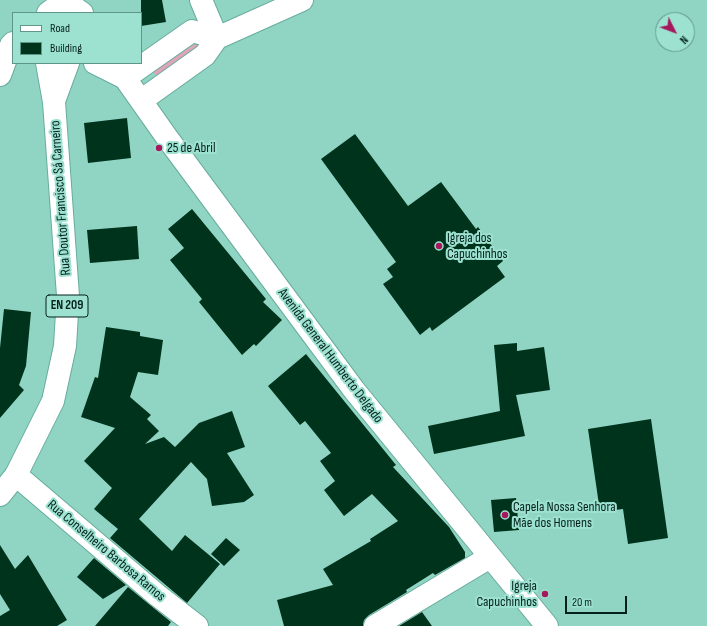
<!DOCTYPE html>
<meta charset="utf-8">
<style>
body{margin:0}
#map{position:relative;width:707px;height:626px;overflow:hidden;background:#90d5c4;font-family:"Sofia Sans Condensed",sans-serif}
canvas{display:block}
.legend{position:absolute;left:12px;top:12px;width:130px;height:52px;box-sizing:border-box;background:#9de2d1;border:1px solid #609589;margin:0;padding:5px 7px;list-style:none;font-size:12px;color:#04211c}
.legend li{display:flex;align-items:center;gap:8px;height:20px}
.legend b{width:20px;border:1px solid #609589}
.north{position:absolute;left:655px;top:12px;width:40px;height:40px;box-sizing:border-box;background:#9de2d1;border:1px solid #609589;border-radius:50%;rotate:132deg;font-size:11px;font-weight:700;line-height:16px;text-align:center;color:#04211c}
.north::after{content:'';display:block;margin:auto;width:14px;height:18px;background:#a5185d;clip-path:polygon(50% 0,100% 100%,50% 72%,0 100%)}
.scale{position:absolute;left:565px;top:596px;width:62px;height:18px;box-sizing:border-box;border:2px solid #04211c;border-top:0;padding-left:5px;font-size:12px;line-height:14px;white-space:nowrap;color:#04211c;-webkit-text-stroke:3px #9de2d1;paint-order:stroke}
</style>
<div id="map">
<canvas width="707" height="626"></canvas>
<ul class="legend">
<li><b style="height:5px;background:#fff"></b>Road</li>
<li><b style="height:11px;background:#00331c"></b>Building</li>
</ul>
<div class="north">N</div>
<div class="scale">20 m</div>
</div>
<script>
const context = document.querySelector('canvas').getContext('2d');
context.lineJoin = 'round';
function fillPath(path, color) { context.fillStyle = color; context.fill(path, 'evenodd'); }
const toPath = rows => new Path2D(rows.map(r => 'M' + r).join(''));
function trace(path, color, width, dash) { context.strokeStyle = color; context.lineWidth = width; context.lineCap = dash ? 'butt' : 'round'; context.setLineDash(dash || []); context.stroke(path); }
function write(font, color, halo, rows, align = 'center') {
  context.font = font + ' "Sofia Sans Condensed",sans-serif'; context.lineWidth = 4; context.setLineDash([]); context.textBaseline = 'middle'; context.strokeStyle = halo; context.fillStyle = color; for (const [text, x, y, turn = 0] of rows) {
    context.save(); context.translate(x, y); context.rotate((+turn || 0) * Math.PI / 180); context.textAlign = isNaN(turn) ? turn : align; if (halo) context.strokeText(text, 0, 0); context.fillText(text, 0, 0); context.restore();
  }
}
fillPath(toPath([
 [198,42,203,44,158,76,152,72]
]), '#dfa4b7');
fillPath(toPath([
 [141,0,162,0,166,22,141,26],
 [127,118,131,158,88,163,84,123],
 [355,134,408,206,441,182,476,229,478,227,503,261,497,266,505,277,432,331,430,327,420,335,383,284,393,277,387,269,396,262,321,159],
 [192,209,266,299,263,302,282,320,256,346,254,344,242,355,199,302,202,299,170,260,184,248,168,229],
 [137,226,139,259,90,263,87,230],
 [4,309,31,312,26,366,19,385,24,390,0,418,0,348],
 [106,327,140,332,140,336,163,340,158,375,138,372,130,397,151,415,147,419,159,431,145,444,164,437,175,447,199,423,232,411,245,447,227,453,254,495,244,502,212,506,207,479,191,462,139,519,172,551,185,535,220,564,187,603,110,538,118,529,94,509,112,488,84,461,115,428,81,417,95,377,98,378],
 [517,343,517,351,544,347,550,390,516,395,525,436,434,454,428,426,500,411,494,345],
 [306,354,396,465,393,467,449,527,465,552,465,558,435,575,433,573,406,590,407,592,369,615,364,620,363,626,284,626,277,600,333,585,323,569,371,541,370,539,398,521,372,494,344,516,324,490,335,481,320,461,331,453,305,421,300,425,268,386],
 [651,419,668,538,628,544,623,509,600,512,588,429],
 [516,498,519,530,494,532,491,500],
 [226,538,240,550,224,566,211,554],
 [0,545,15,569,28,555,67,620,57,626,0,626,0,616,10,610,0,594],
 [94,558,126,585,103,599,77,577],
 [128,587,171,622,168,626,95,626],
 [422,612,432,626,399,626]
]), '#00331c');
const minor = toPath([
 [201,0,217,38],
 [0,75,11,45,13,43],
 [125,78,192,31,217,38],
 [142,100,205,55,217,38,302,0],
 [16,475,157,595,197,626],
 [375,626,490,557]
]);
const tertiary = toPath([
 [95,63,125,78],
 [118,63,125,78,168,139,354,390,547,626]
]);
const primary = toPath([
 [48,13,56,7,64,5,72,6,82,13],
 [54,101,68,63],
 [0,495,16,475,53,401,65,346,68,296,54,102,47,63]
]);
trace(minor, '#68ac9c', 24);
trace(tertiary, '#68ac9c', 24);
trace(primary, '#68ac9c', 24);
trace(minor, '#fff', 22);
trace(tertiary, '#fff', 22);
trace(primary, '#fff', 22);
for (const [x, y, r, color] of [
 [159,148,4,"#a5185d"],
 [439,246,4,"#a5185d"],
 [505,515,4,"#a5185d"],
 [545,594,4,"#a5185d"]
]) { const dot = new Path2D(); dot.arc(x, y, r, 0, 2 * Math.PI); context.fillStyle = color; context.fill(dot); trace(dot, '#9de2d1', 1.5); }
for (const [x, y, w] of [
 [67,306,42]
]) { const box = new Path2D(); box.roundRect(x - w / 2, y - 11, w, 22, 3); context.fillStyle = '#9de2d1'; context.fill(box); trace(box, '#04211c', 1); }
write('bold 13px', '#04211c', null, [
 ["EN 209",67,306]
]);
write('14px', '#04211c', '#9de2d1', [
 ["25 de Abril",167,148],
 ["Igreja dos",447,238],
 ["Capuchinhos",447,254],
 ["Capela Nossa Senhora",513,507],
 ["Mãe dos Homens",513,523],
 ["Igreja",537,586,"right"],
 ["Capuchinhos",537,602,"right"]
], 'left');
write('14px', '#04211c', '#9de2d1', [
 ["Rua Doutor Francisco Sá Carneiro",61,198,-94],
 ["Avenida General Humberto Delgado",330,356,53],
 ["Rua Conselheiro Barbosa Ramos",106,551,40]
]);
</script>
